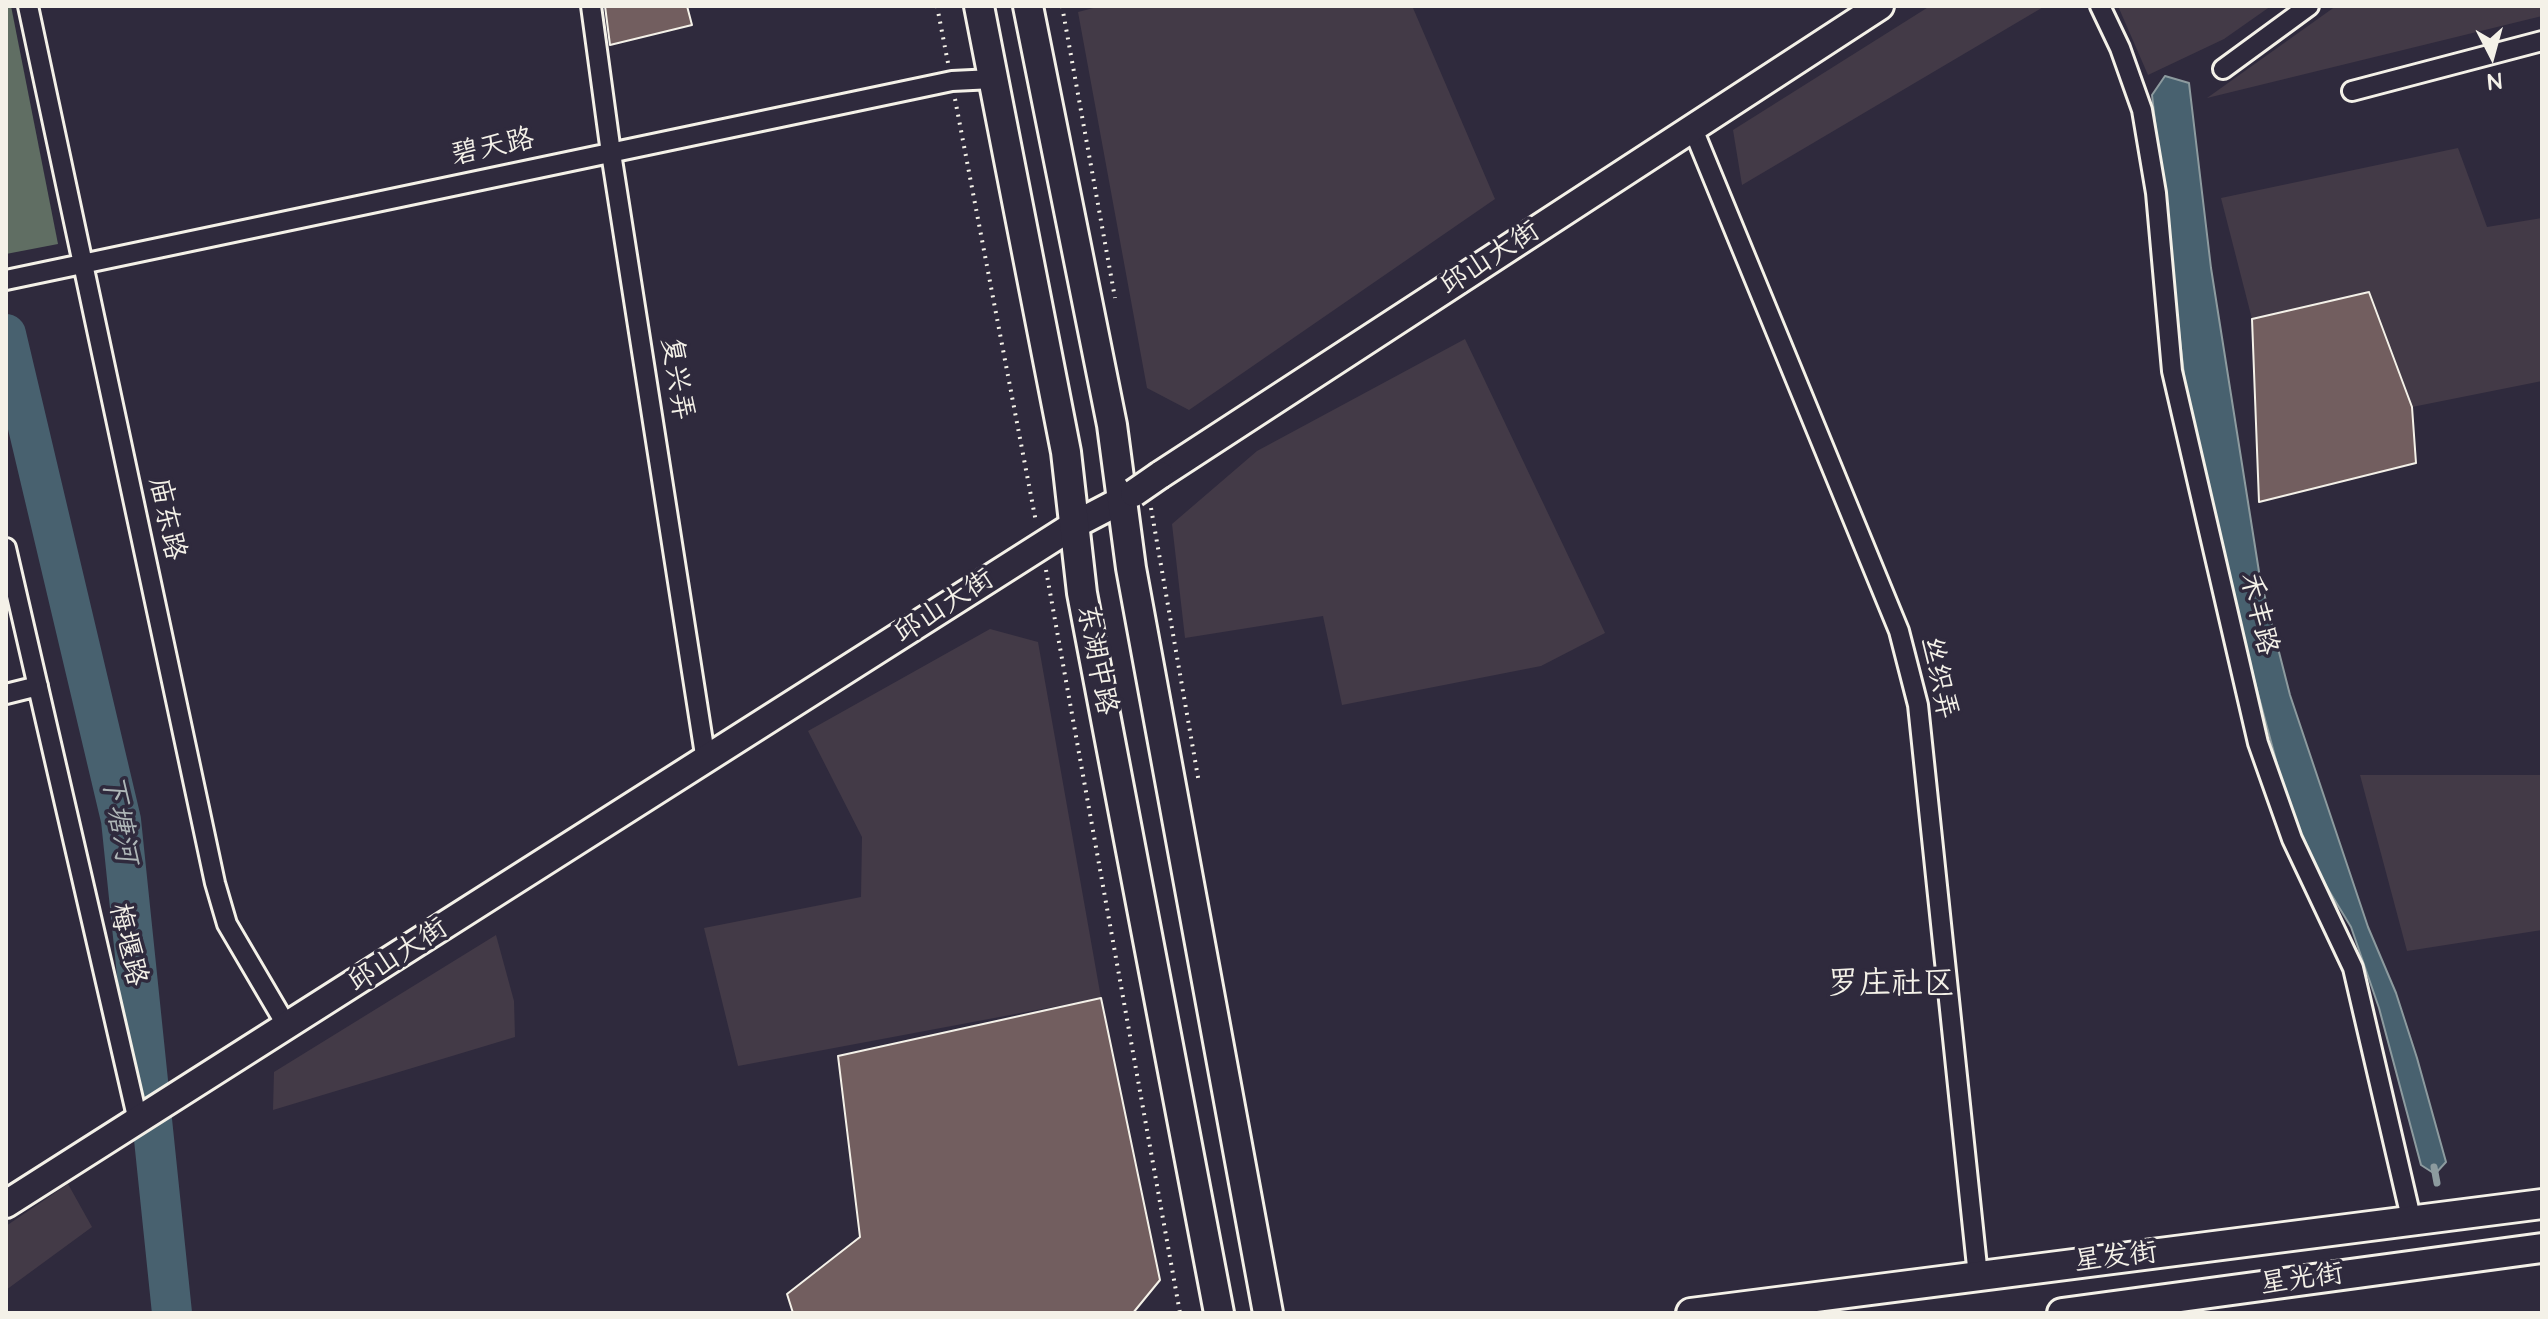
<!DOCTYPE html>
<meta charset="utf-8">
<style>
body{margin:0}
#map{position:relative;width:2548px;height:1319px;overflow:hidden;background:#2f2a3d;font-family:"Architects Daughter",sans-serif}
canvas{display:block}
.frame{position:absolute;inset:0;border:8px solid #f4f1e8;pointer-events:none}
.north{position:absolute;left:2452px;top:16px;width:80px;height:80px;-webkit-text-stroke:6px #2f2a3d;paint-order:stroke;rotate:174deg;font-size:22px;font-weight:700;line-height:32px;text-align:center;color:#f4f1e8}
.north::after{content:'';display:block;margin:auto;width:28px;height:36px;background:#f4f1e8;clip-path:polygon(50% 0,100% 100%,50% 72%,0 100%)}
</style>
<div id="map">
<canvas width="2548" height="1319"></canvas>
<div class="frame"></div>
<div class="north">N</div>
</div>
<script>
const context = document.querySelector('canvas').getContext('2d');
context.lineJoin = 'round';
function fillPath(path, color) { context.fillStyle = color; context.fill(path, 'evenodd'); }
const toPath = rows => new Path2D(rows.map(r => 'M' + r).join(''));
function trace(path, color, width, dash) { context.strokeStyle = color; context.lineWidth = width; context.lineCap = dash ? 'butt' : 'round'; context.setLineDash(dash || []); context.stroke(path); }
function write(font, color, halo, rows, align = 'center') {
  context.font = font + ' "Architects Daughter","LXGW WenKai TC",sans-serif'; context.lineWidth = 7; context.setLineDash([]); context.textBaseline = 'middle'; context.strokeStyle = halo; context.fillStyle = color; for (const [text, x, y, turn = 0] of rows) {
    context.save(); context.translate(x, y); context.rotate((+turn || 0) * Math.PI / 180); context.textAlign = isNaN(turn) ? turn : align; if (halo) context.strokeText(text, 0, 0); context.fillText(text, 0, 0); context.restore();
  }
}
fillPath(toPath([
 [1101,6,1416,6,1413,8,1495,199,1189,410,1147,388,1078,12],
 [1930,6,2045,6,1742,185,1733,130],
 [2118,6,2271,6,2224,39,2148,75],
 [2336,6,2542,6,2542,16,2207,98],
 [2458,148,2487,227,2542,218,2542,381,2412,407,2369,292,2252,319,2221,198],
 [1465,339,1605,633,1541,666,1342,705,1323,616,1185,638,1172,524,1257,451],
 [990,629,1038,642,1101,998,738,1066,704,928,861,897,862,837,808,731],
 [2360,775,2542,775,2542,930,2407,951],
 [496,935,514,1001,515,1037,273,1110,274,1072],
 [68,1184,92,1227,6,1290,6,1226]
]), '#433a47');
fillPath(toPath([
 [6,6,11,6,58,244,6,254]
]), '#606e63');
const water = toPath([
 [2165,76,2189,83,2211,268,2260,578,2290,695,2368,927,2396,993,2417,1058,2446,1162,2435,1174,2421,1165,2379,1008,2351,927,2297,838,2193,453,2152,95,2165,76]
]);
fillPath(water, '#48616f');
trace(water, '#8d9b9f', 2);
trace(toPath([
 [2434,1167,2437,1183]
]), '#8d9b9f', 7);
trace(toPath([
 [6,334,121,820,172,1313]
]), '#48616f', 40);
const building = toPath([
 [605,6,687,6,692,25,610,45,605,6],
 [2369,292,2412,407,2416,463,2259,502,2252,319,2369,292],
 [1101,998,1160,1280,1133,1313,793,1313,787,1294,860,1237,838,1056,1101,998]
]);
fillPath(building, '#725e5f');
trace(building, '#f4f1e8', 2);
const minor = toPath([
 [28,6,215,883,227,924,288,1028],
 [591,6,611,153,706,761],
 [2100,6,2120,48,2142,110,2156,193,2172,371,2258,743,2292,839,2353,968,2412,1222],
 [2223,69,2309,6],
 [2352,91,2542,41],
 [1693,129,1899,631,1918,705,1978,1276],
 [6,280,952,81,993,79],
 [6,548,138,1121],
 [6,694,38,686]
]);
const secondary = toPath([
 [1160,475,1880,6],
 [6,1204,1074,525,1122,500]
]);
const primary = toPath([
 [979,6,1066,452,1082,593,1219,1313],
 [1028,6,1112,425,1131,568,1268,1313],
 [1691,1313,2542,1204],
 [2062,1313,2542,1248]
]);
trace(minor, '#f4f1e8', 24);
trace(secondary, '#f4f1e8', 32);
trace(primary, '#f4f1e8', 34);
trace(toPath([
 [937,6,948,63],
 [1062,6,1115,298],
 [955,99,1036,522],
 [1151,508,1199,783],
 [1046,570,1180,1313]
]), '#f4f1e8', 4, [2, 6]);
trace(minor, '#2f2a3d', 18);
trace(secondary, '#2f2a3d', 26);
trace(primary, '#2f2a3d', 28);
const secondaryBridge = toPath([
 [1134,493,1160,475]
]);
trace(secondaryBridge, '#f4f1e8', 32, []);
trace(secondaryBridge, '#2f2a3d', 26);
write('28px', '#f4f1e8', '#2f2a3d', [
 ["碧天路",493,149,-12],
 ["邱山大街",1491,260,-33],
 ["复兴弄",675,379,81],
 ["庙东路",165,519,78],
 ["邱山大街",945,608,-33],
 ["禾丰路",2257,614,77],
 ["东湖中路",1095,660,79],
 ["丝织弄",1937,678,78],
 ["梅堰路",126,945,77],
 ["邱山大街",399,957,-33],
 ["星发街",2116,1259,-7],
 ["星光街",2302,1281,-8]
]);
write('italic 30px', '#afb7b8', '#2f2a3d', [
 ["下塘河",117,819,80]
]);
write('32px', '#f4f1e8', '#2f2a3d', [
 ["罗庄社区",1891,986]
]);
</script>
